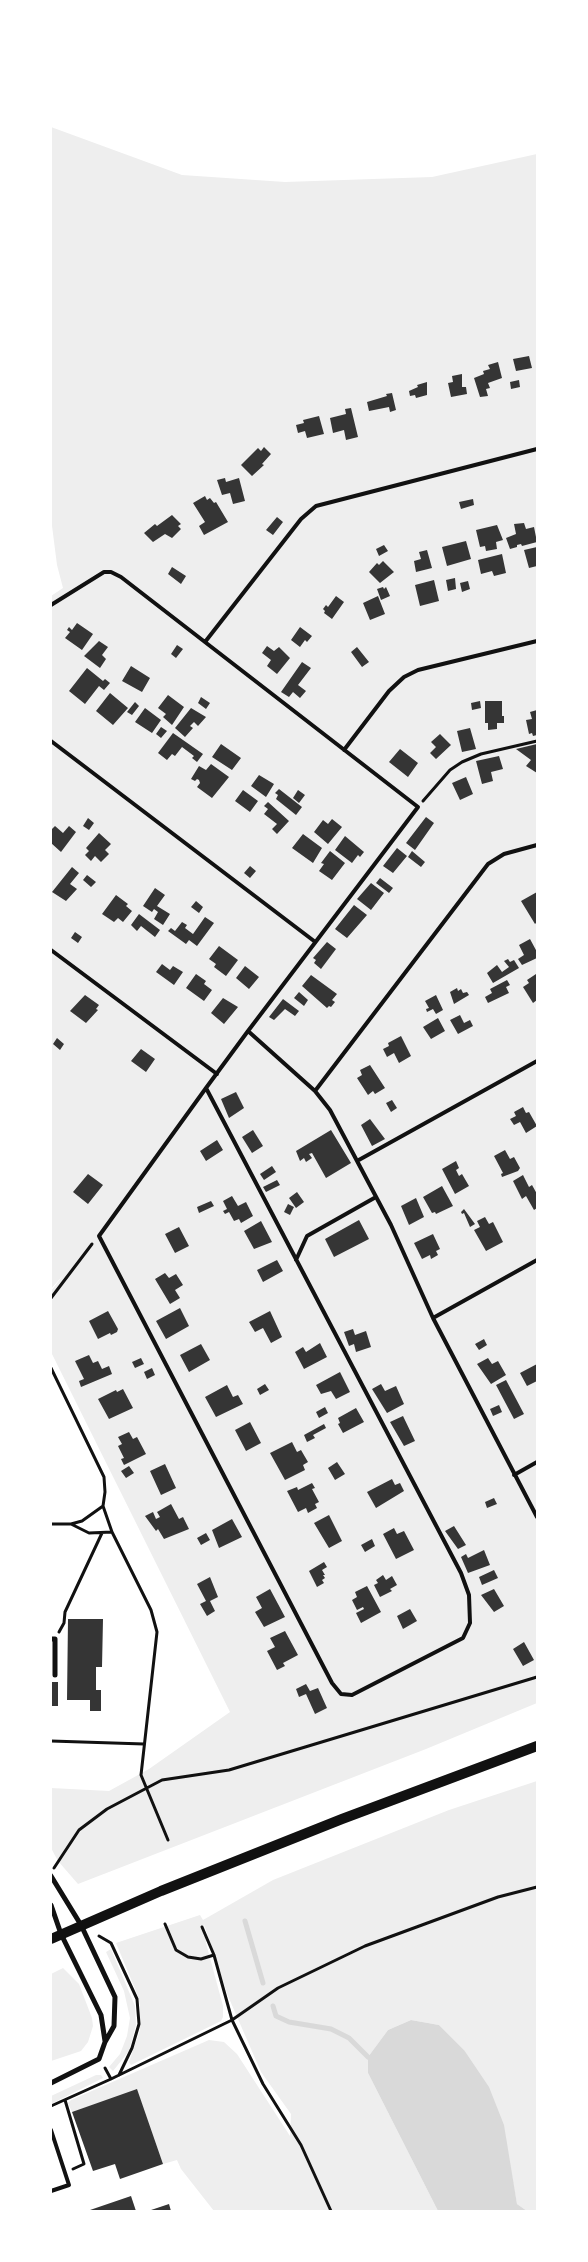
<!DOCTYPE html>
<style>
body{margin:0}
#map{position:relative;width:588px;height:2262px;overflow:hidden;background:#fff;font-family:Raleway,sans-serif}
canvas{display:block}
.frame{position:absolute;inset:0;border:52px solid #fff;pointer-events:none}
</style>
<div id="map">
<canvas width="588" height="2262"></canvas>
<div class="frame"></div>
</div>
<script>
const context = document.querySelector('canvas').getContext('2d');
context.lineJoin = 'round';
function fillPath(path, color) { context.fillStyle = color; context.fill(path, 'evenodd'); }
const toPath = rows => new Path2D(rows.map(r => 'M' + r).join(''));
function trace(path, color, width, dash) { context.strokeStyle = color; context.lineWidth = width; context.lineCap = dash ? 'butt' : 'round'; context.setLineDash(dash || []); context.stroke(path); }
fillPath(toPath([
 [51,127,182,175,285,182,432,177,537,154,537,1703,426,1749,78,1884,58,1861,51,1848,51,1788,109,1791,149,1769,230,1712,51,1352,51,1291,64,1274,51,1289,51,596,63,588,57,565,51,518],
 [537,1781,537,2211,527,2211,517,2204,510,2166,464,2050,439,2025,411,2020,388,2030,368,2057,368,2073,438,2211,214,2211,181,2169,177,2160,163,2164,137,2090,72,2112,68,2103,71,2100,209,2040,224,2042,237,2054,290,2136,291,2114,261,2072,228,1996,204,1924,206,1943,223,2006,223,2017,221,2021,131,2065,129,2062,140,2030,140,2006,138,1996,116,1943,200,1915,203,1920,273,1880,449,1810],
 [111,1949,135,2006,136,2025,129,2051,113,2071,109,2067,120,2054,127,2036,130,2018,124,1991,106,1952],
 [63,1968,79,1984,92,2018,93,2026,88,2042,81,2051,51,2061,51,1974],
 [96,2075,101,2075,103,2078,51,2104,51,2096]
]), '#eee');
fillPath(toPath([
 [411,2020,439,2025,464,2050,489,2087,504,2125,517,2204,527,2211,438,2211,368,2073,368,2057,388,2030]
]), '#d9d9d9');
trace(toPath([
 [245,1921,263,1983],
 [273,2006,276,2016,289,2022,331,2029,349,2038,368,2057]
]), '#d9d9d9', 5);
fillPath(toPath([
 [529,356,532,368,516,371,513,359],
 [498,362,502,378,488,383,490,388,486,389,488,396,480,397,474,378,484,374,483,371,490,369,488,365],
 [462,374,462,387,466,387,467,394,451,397,448,383,453,382,452,376],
 [519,380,520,387,511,389,510,382],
 [427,382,427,395,416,398,415,395,410,396,409,391,418,387,417,385],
 [392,393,396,410,390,412,389,407,369,411,367,402,387,396,386,394],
 [351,408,358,437,346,440,344,430,333,433,330,418,346,414,345,409],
 [319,416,324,434,307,438,305,431,298,433,296,425,304,423,303,420],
 [264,447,271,454,262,464,264,465,252,476,241,465,258,448,261,451],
 [225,478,226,482,239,478,245,501,233,504,230,493,222,495,217,480],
 [205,496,207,500,210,498,214,503,216,502,228,522,204,535,199,526,205,522,193,503],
 [473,499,474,505,461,509,459,502],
 [172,515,181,524,178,526,181,529,172,538,165,534,153,542,144,533,155,524,157,526],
 [277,517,283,522,273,535,266,530],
 [524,523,526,529,534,527,537,542,522,546,521,544,517,545,517,547,510,549,506,538,516,534,514,524],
 [497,525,503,540,496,542,497,549,486,551,485,546,480,547,476,530],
 [466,541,471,559,447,566,442,547],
 [384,545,388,551,379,556,376,549],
 [537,547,537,566,529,568,524,550],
 [427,550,432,568,416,572,414,561,421,559,419,552],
 [502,554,506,573,494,576,492,571,481,574,478,560],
 [383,561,394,572,380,583,369,572,377,563,379,565],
 [172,567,186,576,181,584,168,574],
 [455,578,456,589,448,591,446,580],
 [434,580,439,601,420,606,415,585],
 [468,581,470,589,462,592,460,583],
 [383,587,384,589,386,587,390,596,381,600,377,589],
 [336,596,344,602,332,619,324,613,325,611,323,609,326,605,328,607],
 [378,596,385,614,370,620,363,603],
 [77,623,93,634,82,650,65,638,70,632,67,630,69,627,72,630],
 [300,627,312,636,307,642,305,640,300,647,291,640],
 [99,641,108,647,102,655,106,659,100,668,84,656],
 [177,645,183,649,176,658,171,654],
 [267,646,274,651,279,647,290,658,277,674,267,666,271,660,262,653],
 [357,647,369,662,362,667,351,652],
 [302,662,311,668,298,685,306,691,300,698,293,692,289,697,281,692],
 [131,666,150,678,142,692,122,681],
 [87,668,103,681,105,679,110,683,104,690,99,686,85,704,69,691],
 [110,693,128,708,113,725,96,711],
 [168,695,184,707,172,725,163,717,166,714,158,708],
 [201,697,210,703,206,709,198,703],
 [480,701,481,708,472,710,471,703],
 [485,701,502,701,502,716,504,716,504,723,497,723,497,729,488,730,488,723,485,723],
 [135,702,139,706,132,715,127,712],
 [145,708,161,720,152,733,135,722],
 [191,708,206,717,198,726,194,722,190,726,193,728,185,737,175,728],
 [537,710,537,735,533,736,532,733,529,734,526,720,532,719,530,712],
 [161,727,167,731,161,738,156,734],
 [470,728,476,749,462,752,457,731],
 [173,733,203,754,197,762,192,758,194,756,182,747,175,756,172,754,167,760,158,753],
 [440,734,451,745,436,759,430,753,436,747,431,742],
 [221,744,241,758,232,770,212,757],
 [537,744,537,773,526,766,531,760,516,749],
 [400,749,418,763,408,777,389,762],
 [499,756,503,769,491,772,493,781,482,784,476,761],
 [211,764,229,777,212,798,197,787,200,783,199,780,197,779,195,781,191,779,199,766,206,770],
 [259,775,274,784,266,797,251,786],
 [466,777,473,794,460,800,452,783],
 [279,789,302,807,296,815,276,799,278,795,275,793],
 [243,790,258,801,250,812,235,801],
 [298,790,305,795,299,803,293,798],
 [268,802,289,821,277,834,272,829,277,824,264,814,268,809,264,806],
 [426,817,434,823,415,850,406,843],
 [88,818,94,823,89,830,83,826],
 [332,819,342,827,328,844,314,832,323,820,328,824],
 [55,826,63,833,69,826,76,832,61,852,51,843,51,830],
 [99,833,111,844,105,850,109,854,101,862,95,856,91,861,85,855,89,851,86,848],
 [303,834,322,848,313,863,292,848],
 [345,836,364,852,360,857,358,855,352,863,335,850],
 [397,848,407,856,393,873,383,866],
 [330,851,345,863,332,880,319,871,324,864,321,863],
 [412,851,425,862,421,867,408,857],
 [250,866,256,871,250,878,244,873],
 [72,867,79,873,70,884,77,889,66,901,52,892],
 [87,875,96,882,91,887,83,880],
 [380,878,393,888,389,893,376,883],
 [371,883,384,893,371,910,357,899],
 [155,888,165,895,157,906,170,914,163,925,154,919,158,912,154,909,152,912,143,906],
 [537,892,537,922,535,924,521,901],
 [116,895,128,904,126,906,132,911,123,922,118,918,114,922,102,914],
 [196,901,203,907,199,913,191,907],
 [354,905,367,915,347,938,335,929],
 [139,914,160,930,155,937,141,926,137,931,131,925],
 [205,917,214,923,197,946,189,940,186,944,168,931,171,928,175,931,182,922,187,925,185,928,193,934],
 [75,932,82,937,78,943,71,938],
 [530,939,537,952,537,958,522,965,518,959,524,955,519,945],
 [327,942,336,949,321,969,314,963,316,960,313,958],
 [219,946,238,960,226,976,214,967,216,964,209,959],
 [508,959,510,962,514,960,519,968,493,983,487,973,497,965,502,972,509,967,504,961],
 [162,964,170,970,173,966,183,972,174,985,156,972],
 [245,966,259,977,249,989,236,978],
 [196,974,206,981,204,984,212,990,204,1001,186,988],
 [536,974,537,1000,533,1003,523,987,529,983,527,980],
 [311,975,337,994,332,1000,335,1002,331,1007,329,1006,327,1008,302,986],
 [507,980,510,985,506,987,509,993,488,1003,485,997,492,993,490,989],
 [457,988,458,991,461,989,463,993,467,992,469,995,454,1004,450,992],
 [299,992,308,1000,304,1006,294,998],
 [85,995,99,1005,96,1009,98,1010,86,1023,70,1011],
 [436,995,443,1010,436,1014,433,1009,427,1012,426,1009,429,1008,425,1001],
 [223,998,238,1007,224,1024,211,1013],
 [283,999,299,1011,295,1016,285,1009,274,1020,269,1017],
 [460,1015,464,1023,470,1020,473,1026,458,1034,450,1020],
 [438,1018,445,1031,431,1039,423,1027],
 [401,1036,411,1056,399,1063,394,1053,387,1057,383,1049,389,1046,388,1043],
 [57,1038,64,1044,60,1050,53,1044],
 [141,1049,155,1059,146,1072,131,1061],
 [370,1065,385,1088,375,1094,373,1091,368,1095,357,1078,362,1075,360,1070],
 [236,1092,244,1108,229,1118,221,1099],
 [392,1100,397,1108,391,1112,386,1103],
 [523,1107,526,1113,529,1112,537,1126,526,1133,520,1122,514,1125,510,1119,516,1116,514,1112],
 [370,1119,385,1139,372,1146,361,1125],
 [253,1130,263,1146,252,1153,242,1137],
 [331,1130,351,1163,326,1178,312,1153,309,1154,312,1158,306,1162,304,1158,300,1161,296,1151],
 [217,1140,223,1150,206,1161,200,1151],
 [505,1150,510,1159,514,1157,520,1168,518,1171,502,1177,501,1174,503,1173,494,1156],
 [456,1161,459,1168,456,1170,459,1176,462,1174,469,1186,455,1194,442,1169],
 [272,1166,276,1172,264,1180,260,1174],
 [88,1174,103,1185,88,1204,73,1192],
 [523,1175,529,1187,532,1185,537,1194,537,1208,534,1210,526,1196,522,1199,513,1181],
 [277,1180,280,1185,266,1192,263,1187],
 [442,1186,453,1206,436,1214,435,1212,432,1213,423,1197],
 [297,1192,304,1202,296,1208,289,1198],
 [232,1196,238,1206,246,1202,253,1216,241,1223,239,1219,234,1221,229,1212,225,1214,223,1211,227,1209,223,1201],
 [416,1198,424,1217,409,1225,401,1206],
 [211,1201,214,1206,199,1213,197,1207],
 [288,1204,294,1207,290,1215,284,1212],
 [464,1209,475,1224,470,1227,464,1213,462,1214,461,1212],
 [485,1217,489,1224,493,1222,503,1242,486,1251,474,1230,480,1227,477,1221],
 [359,1220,369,1239,334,1257,325,1239],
 [261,1221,272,1242,254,1249,244,1231],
 [179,1227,189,1246,175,1253,165,1234],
 [433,1234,440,1249,436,1251,438,1255,431,1259,430,1255,422,1259,414,1243],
 [277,1260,283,1271,263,1282,257,1270],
 [165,1273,169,1278,176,1274,183,1285,175,1290,180,1298,170,1304,155,1279],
 [180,1308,189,1326,166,1339,156,1321],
 [108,1311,118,1329,117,1332,111,1335,110,1333,98,1339,89,1321],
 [270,1311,282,1337,271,1343,263,1328,255,1332,249,1322],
 [353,1329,355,1335,366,1331,371,1347,356,1352,354,1344,349,1346,344,1332],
 [484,1339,487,1345,479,1350,475,1344],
 [320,1343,327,1357,304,1369,295,1352,303,1347,306,1352],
 [201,1344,210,1360,189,1372,180,1355],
 [89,1355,93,1363,98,1361,102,1369,109,1366,112,1374,81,1387,79,1381,84,1379,75,1361],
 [141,1358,144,1364,135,1368,132,1362],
 [488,1358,492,1364,498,1361,506,1375,491,1384,477,1364],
 [537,1364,537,1381,527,1386,520,1373],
 [152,1368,155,1375,147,1379,144,1372],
 [340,1372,350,1392,336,1399,331,1391,321,1394,316,1385],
 [506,1380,524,1414,514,1419,496,1385],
 [265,1384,269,1390,260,1395,257,1389],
 [381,1384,385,1391,396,1386,404,1404,387,1413,372,1389],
 [227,1385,233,1397,238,1395,243,1404,216,1417,205,1397],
 [123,1389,133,1408,109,1419,98,1399,116,1390,117,1392],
 [499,1405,502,1412,493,1416,490,1409],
 [325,1407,328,1413,319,1418,316,1412],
 [356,1408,364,1422,343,1433,338,1424,340,1423,338,1418],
 [403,1416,415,1441,404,1446,390,1422],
 [250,1422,261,1443,246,1451,235,1430],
 [324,1424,326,1428,313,1435,315,1438,307,1442,304,1435],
 [129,1432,133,1439,137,1437,146,1454,124,1465,121,1459,124,1458,118,1446,122,1444,118,1437],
 [292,1442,297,1452,301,1450,308,1462,303,1465,305,1470,285,1480,270,1453],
 [337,1462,345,1474,335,1480,328,1468],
 [165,1464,176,1488,161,1495,150,1471],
 [129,1466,134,1473,126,1478,121,1471],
 [392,1479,395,1485,400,1483,404,1491,376,1508,367,1492],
 [312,1483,315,1488,312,1489,319,1502,315,1504,317,1508,308,1513,306,1508,298,1512,287,1491,297,1487,298,1490],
 [494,1498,497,1504,487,1508,485,1502],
 [171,1504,179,1519,183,1517,189,1529,164,1539,158,1529,156,1531,145,1516,153,1512,156,1519,160,1517,157,1512],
 [329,1515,342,1541,329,1548,314,1523],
 [232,1519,242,1537,219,1548,212,1530],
 [454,1526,466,1545,458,1549,445,1531],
 [394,1528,397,1534,404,1531,414,1550,396,1559,383,1534],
 [206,1533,210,1540,201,1545,197,1538],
 [372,1539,375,1546,365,1552,361,1545],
 [484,1550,490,1565,468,1573,461,1557,466,1554,468,1558],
 [324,1562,327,1567,322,1570,325,1575,323,1575,325,1578,322,1580,324,1583,317,1587,309,1571],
 [494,1570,498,1578,482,1585,479,1577],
 [383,1575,386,1580,392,1576,397,1585,390,1589,392,1591,380,1597,374,1585,378,1583,376,1580],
 [210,1577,218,1597,210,1601,215,1611,207,1616,200,1604,206,1601,197,1584],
 [367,1586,381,1612,361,1623,356,1613,364,1609,363,1607,357,1610,352,1600,357,1597,355,1592],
 [270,1589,285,1617,264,1627,255,1612,262,1608,256,1597],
 [494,1589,504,1606,494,1612,481,1595],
 [410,1609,417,1621,403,1629,397,1616],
 [68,1619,103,1619,102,1667,96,1667,96,1690,101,1690,101,1711,90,1711,90,1700,67,1700],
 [285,1631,298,1655,283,1663,285,1666,277,1670,267,1651,275,1647,270,1638],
 [524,1642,534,1660,523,1666,513,1649],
 [51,1682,58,1682,58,1706,51,1706],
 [306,1684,310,1691,318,1688,327,1708,315,1714,306,1694,299,1697,296,1689],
 [137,2089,163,2164,120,2179,115,2164,93,2171,72,2112],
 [131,2196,136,2211,90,2211,90,2210],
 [169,2204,171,2211,151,2211,151,2210]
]), '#353535');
trace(toPath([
 [423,801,450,770,462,762,481,754,537,741],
 [51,1298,92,1244],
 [51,1368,104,1477,105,1492,103,1506,112,1532],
 [51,1524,71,1524,89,1533,112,1532,151,1610,157,1632,141,1775,168,1840],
 [71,1524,82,1521,103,1506],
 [59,1632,64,1623,65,1612,102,1533],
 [51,1741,144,1744],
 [54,1868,79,1830,107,1809,162,1780,229,1770,537,1677],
 [165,1924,176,1950,188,1957,201,1959,214,1955],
 [202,1927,214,1955,232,2020,263,2084,301,2145,331,2211],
 [99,1936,111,1943,137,1999,139,2024,132,2048,119,2075],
 [105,2068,111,2079,232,2020,278,1988,365,1946,498,1897,537,1887],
 [65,2100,84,2164,73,2169],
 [51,2106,111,2079]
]), '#111', 3);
trace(toPath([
 [51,605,104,572,111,572,121,577,418,807,248,1031],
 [205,642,301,519,316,506,537,449],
 [51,741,314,941],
 [344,750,389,691,404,677,418,670,537,641],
 [51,950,217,1074],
 [206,1088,461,1573,469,1595,470,1623,463,1638,352,1695,341,1694,332,1683,99,1236,206,1088,248,1031,315,1091,330,1110,391,1225,433,1318,537,1517],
 [315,1091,488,864,504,854,537,845],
 [357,1161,537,1061],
 [296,1260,307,1236,376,1197],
 [433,1318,537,1260],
 [514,1475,537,1462],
 [51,2130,69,2185,51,2191]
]), '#111', 4);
trace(toPath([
 [51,1639,55,1639,55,1675],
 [51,1876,81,1925,115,1997,114,2026,105,2042,99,2059,51,2083],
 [51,1905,61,1934,101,2015,105,2041]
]), '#111', 5);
trace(toPath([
 [51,1939,161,1891,342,1819,537,1746]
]), '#111', 10);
</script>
